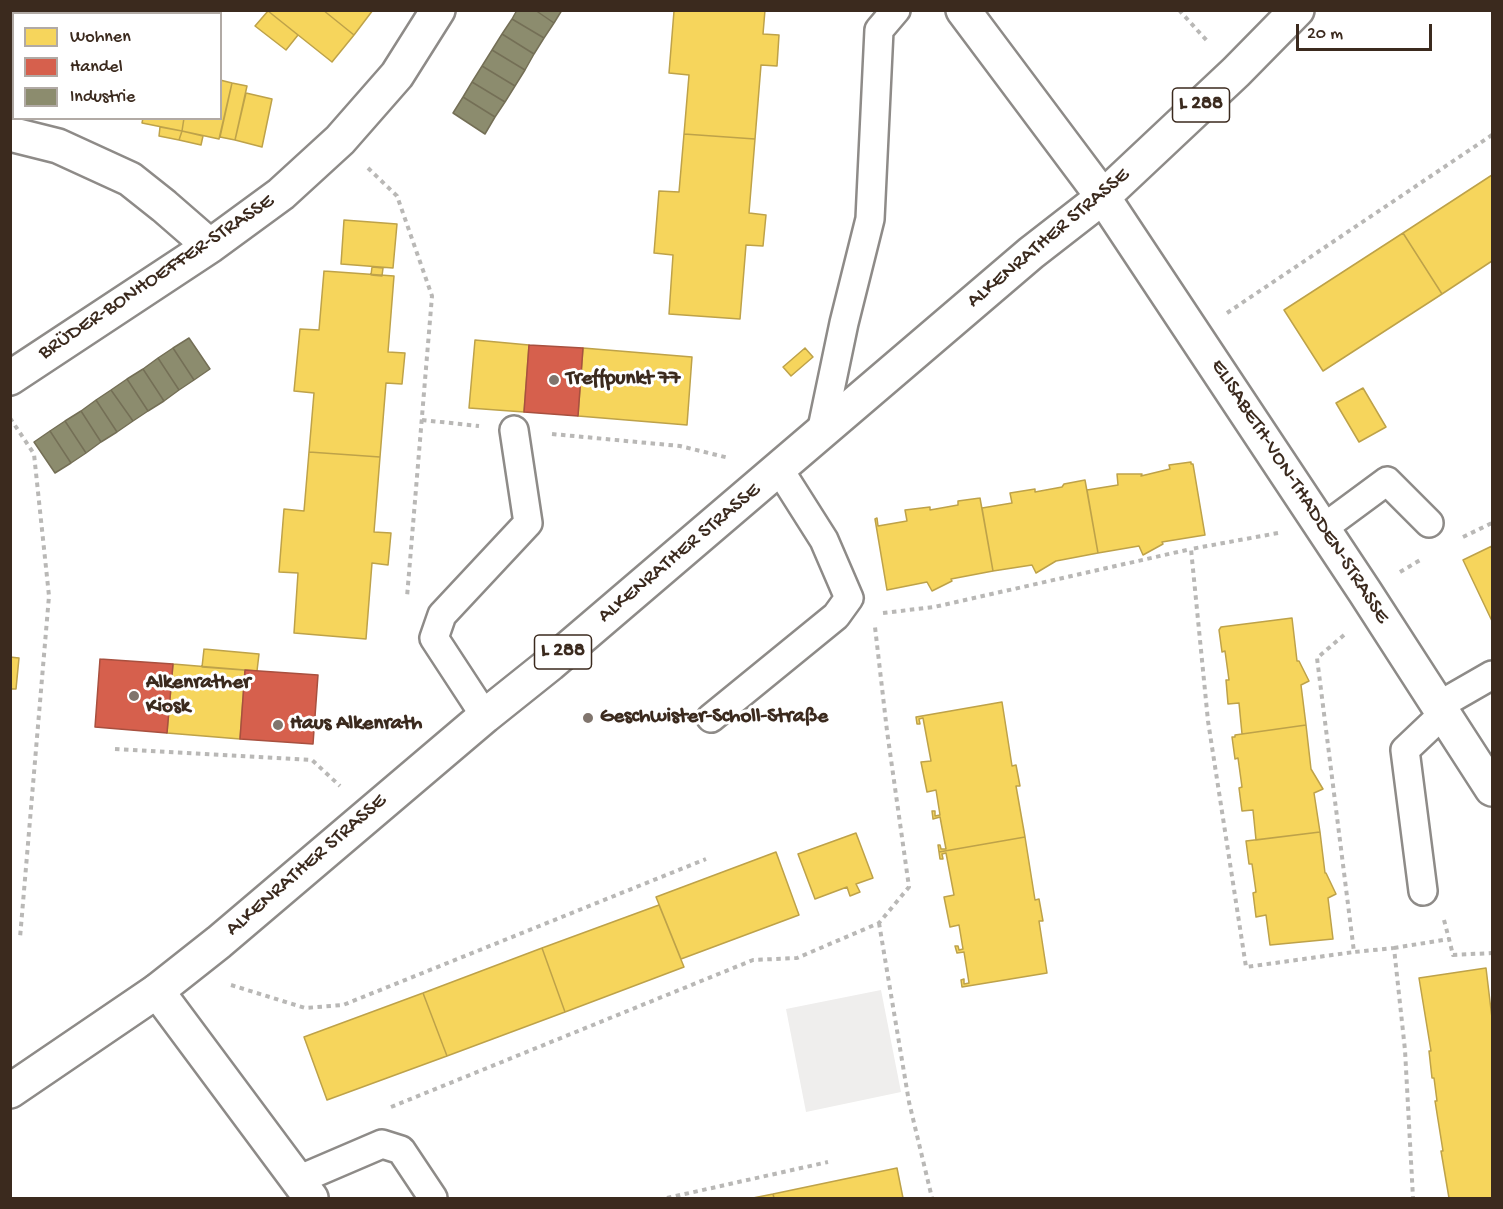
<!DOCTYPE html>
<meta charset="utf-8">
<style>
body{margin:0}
#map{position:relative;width:1503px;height:1209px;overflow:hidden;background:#fff;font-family:"Gochi Hand",sans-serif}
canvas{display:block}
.frame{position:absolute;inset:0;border:12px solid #3b2a1e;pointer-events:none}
.legend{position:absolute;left:12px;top:12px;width:210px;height:108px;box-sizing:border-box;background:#fff;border:2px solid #b1aaa5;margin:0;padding:8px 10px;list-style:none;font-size:18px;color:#3b2a1e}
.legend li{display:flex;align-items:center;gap:12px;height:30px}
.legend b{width:30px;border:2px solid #b1aaa5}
.scale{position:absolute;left:1296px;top:24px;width:136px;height:27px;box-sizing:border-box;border:3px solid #3b2a1e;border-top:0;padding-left:8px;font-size:18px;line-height:21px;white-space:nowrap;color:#3b2a1e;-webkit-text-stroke:4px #fff;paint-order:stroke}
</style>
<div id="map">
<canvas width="1503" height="1209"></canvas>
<div class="frame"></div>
<ul class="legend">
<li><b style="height:16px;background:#f6d55c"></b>Wohnen</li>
<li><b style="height:16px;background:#d6604d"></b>Handel</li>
<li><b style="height:16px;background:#8c8c6e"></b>Industrie</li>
</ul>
<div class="scale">20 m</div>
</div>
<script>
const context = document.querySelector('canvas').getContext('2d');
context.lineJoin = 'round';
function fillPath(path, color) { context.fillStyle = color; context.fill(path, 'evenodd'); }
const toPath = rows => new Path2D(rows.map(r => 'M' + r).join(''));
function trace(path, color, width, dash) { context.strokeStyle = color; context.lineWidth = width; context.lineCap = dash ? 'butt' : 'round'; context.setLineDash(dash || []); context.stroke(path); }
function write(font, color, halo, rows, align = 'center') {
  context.font = font + ' "Gochi Hand",sans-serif'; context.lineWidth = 6; context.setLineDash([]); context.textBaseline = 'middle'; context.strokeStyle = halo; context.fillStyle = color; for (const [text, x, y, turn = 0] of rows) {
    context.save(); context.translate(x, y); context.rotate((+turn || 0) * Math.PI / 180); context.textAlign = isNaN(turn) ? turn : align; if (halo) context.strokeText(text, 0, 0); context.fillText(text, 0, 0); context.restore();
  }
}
fillPath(toPath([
 [881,990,901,1092,806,1112,786,1009]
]), '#efeeed');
const homes = toPath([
 [51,10,89,10,88,14,51,14,51,10],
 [323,10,354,35,332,62,268,11,323,10],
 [323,10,373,10,354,35,323,10],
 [693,10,765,10,763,34,779,35,777,66,761,65,755,139,684,134,689,75,669,73,674,11,693,10],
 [268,11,298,35,286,50,255,26,268,11],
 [12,19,14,19,14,78,10,77,10,27,12,19],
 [220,80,232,83,219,139,182,131,184,118,220,118,220,80],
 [232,83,247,86,235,140,220,137,232,83],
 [246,93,272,99,262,147,235,140,246,93],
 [143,118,184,118,182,131,142,123,143,118],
 [160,127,182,131,179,140,159,136,160,127],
 [182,131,203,136,201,145,179,140,182,131],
 [684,134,755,139,749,213,766,215,763,246,746,245,740,319,669,314,673,255,654,253,659,191,679,192,684,134],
 [1492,175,1492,261,1442,294,1403,233,1492,175],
 [344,220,397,224,393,268,341,264,344,220],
 [1403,233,1442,294,1323,371,1284,310,1403,233],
 [372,267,383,268,382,276,371,275,372,267],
 [324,271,394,276,388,352,405,353,402,384,386,383,380,457,309,452,314,393,294,391,300,329,319,330,324,271],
 [475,340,529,345,524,412,469,408,475,340],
 [583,348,692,357,687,425,578,416,583,348],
 [805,348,813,357,791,376,783,367,805,348],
 [1363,388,1386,427,1359,442,1336,403,1363,388],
 [309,452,380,457,374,532,391,533,388,565,372,563,366,639,294,633,298,573,279,572,284,509,304,511,309,452],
 [1191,462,1191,464,1193,464,1205,535,1162,542,1163,544,1143,555,1139,546,1098,553,1087,490,1118,485,1117,474,1142,474,1141,476,1170,469,1169,465,1191,462],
 [1085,480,1098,553,1056,561,1036,573,1032,565,993,571,982,508,1012,503,1010,493,1035,489,1035,492,1062,487,1064,484,1085,480],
 [980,498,993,571,951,579,952,581,932,591,927,582,887,590,875,519,877,518,878,526,907,521,905,510,930,507,930,510,958,505,958,501,980,498],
 [1492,546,1492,621,1463,560,1492,546],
 [1292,618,1297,661,1299,661,1309,681,1301,685,1306,725,1242,734,1239,703,1228,704,1226,680,1229,680,1225,651,1222,652,1219,630,1221,627,1292,618],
 [204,649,259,654,257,671,202,667,204,649],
 [10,657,19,658,16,689,10,689,10,657],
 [173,664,245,670,240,739,167,733,173,664],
 [1002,702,1012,766,1016,765,1020,786,1016,786,1025,837,939,852,938,845,940,845,941,849,946,849,940,817,933,819,932,811,935,811,935,816,940,815,936,790,927,792,921,762,931,761,923,718,919,719,920,724,917,724,916,717,1002,702],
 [1306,725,1311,769,1323,789,1314,793,1320,832,1256,840,1253,810,1242,811,1239,788,1242,787,1238,758,1235,759,1232,737,1235,737,1235,735,1306,725],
 [1320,832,1325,873,1326,873,1336,894,1328,898,1333,939,1270,945,1266,915,1256,917,1253,893,1256,892,1252,864,1249,864,1246,841,1320,832],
 [856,833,873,878,856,884,860,892,850,896,847,887,815,899,798,854,856,833],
 [1025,837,1035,900,1039,899,1043,921,1039,921,1047,973,962,987,961,980,964,979,964,984,969,983,964,952,957,953,955,946,958,946,959,950,963,949,959,925,950,927,944,897,954,895,946,853,942,854,943,859,940,859,939,852,1025,837],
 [776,852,799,915,681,959,656,897,776,852],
 [659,905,684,967,565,1012,542,948,659,905],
 [542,948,565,1012,447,1056,423,993,542,948],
 [1486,968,1492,1018,1492,1198,1449,1198,1441,1151,1443,1151,1435,1101,1437,1101,1434,1078,1432,1078,1429,1051,1431,1051,1419,978,1486,968],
 [423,993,447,1056,327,1100,304,1037,423,993],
 [897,1168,903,1198,774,1198,773,1194,897,1168],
 [773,1194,774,1198,753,1198,773,1194]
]);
fillPath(homes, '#f6d55c');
trace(homes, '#bea249', 1.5);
const shops = toPath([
 [529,345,583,348,578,416,524,412,529,345],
 [100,659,173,664,167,733,95,727,100,659],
 [245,670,318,675,313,744,240,739,245,670]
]);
fillPath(shops, '#d6604d');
trace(shops, '#a8503f', 1.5);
const industry = toPath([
 [517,10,535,10,554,23,544,38,512,19,517,10],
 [535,10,562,10,554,23,535,10],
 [512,19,544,38,534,54,502,34,512,19],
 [502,34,534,54,525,70,492,50,502,34],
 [492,50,525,70,515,86,482,66,492,50],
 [482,66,515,86,505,102,472,82,482,66],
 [472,82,505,102,495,117,463,97,472,82],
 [463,97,495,117,485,134,453,113,463,97],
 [189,338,210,369,194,380,173,348,189,338],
 [173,348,194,380,179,390,158,358,173,348],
 [158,358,179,390,164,401,143,369,158,358],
 [143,369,164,401,148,411,127,379,143,369],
 [127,379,148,411,133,421,111,390,127,379],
 [111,390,133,421,117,432,96,400,111,390],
 [96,400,117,432,101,442,81,411,96,400],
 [81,411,101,442,86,453,65,421,81,411],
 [65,421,86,453,71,463,50,431,65,421],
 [50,431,71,463,55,473,34,442,50,431]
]);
fillPath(industry, '#8c8c6e');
trace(industry, '#746f56', 1.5);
const lane = toPath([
 [821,433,844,323,870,219,879,30,896,10],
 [1322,529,1387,481,1429,523],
 [1438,706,1492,675],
 [485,716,434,638,442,615,528,523,514,430],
 [711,718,836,616,849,598,824,540,779,469],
 [1423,891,1405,750,1443,714],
 [298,1180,382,1144,401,1150,433,1198]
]);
const street = toPath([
 [963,10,1103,197,1365,592,1492,789],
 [10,134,58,146,130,179,164,206,210,246],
 [10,378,210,246,281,194,340,140,397,75,438,10],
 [157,991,311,1198]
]);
const primary = toPath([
 [10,1091,157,991,219,942,485,716,550,664,1031,253,1103,197,1236,72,1297,10]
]);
trace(lane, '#8e8b88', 32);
trace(street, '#8e8b88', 38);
trace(primary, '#8e8b88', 38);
trace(toPath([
 [1179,10,1209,43],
 [368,168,397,196,432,296,407,597],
 [1227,313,1492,135],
 [10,418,34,454,49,596,20,938],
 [422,420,479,426],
 [552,434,680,446,729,458],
 [1278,533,1191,549,1208,721,1246,967,1354,952],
 [1463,537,1492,523],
 [1400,572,1422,559],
 [883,613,934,607,1191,549],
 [1344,635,1317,658,1354,952,1394,948,1405,1050,1413,1198],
 [115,749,312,760,340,786],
 [1444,920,1449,939],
 [879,923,909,1102,932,1198],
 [1394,948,1449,939,1453,955,1492,953],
 [231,985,305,1008,343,1005,706,859],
 [391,1107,753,960,797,958,879,923,909,887,887,731,875,627],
 [667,1198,828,1162]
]), '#b9b8b6', 4, [4.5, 4.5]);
trace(lane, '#fff', 27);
trace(street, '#fff', 33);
trace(primary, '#fff', 33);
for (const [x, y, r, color] of [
 [554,380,6,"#80756d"],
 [134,696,6,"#80756d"],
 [588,718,6,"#80756d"],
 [278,725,6,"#80756d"]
]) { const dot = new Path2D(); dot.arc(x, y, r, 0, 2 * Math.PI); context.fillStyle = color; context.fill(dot); trace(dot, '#fff', 2); }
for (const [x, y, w] of [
 [1201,105,57],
 [563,652,57]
]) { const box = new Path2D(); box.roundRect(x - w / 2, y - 17, w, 34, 4.5); context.fillStyle = '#fff'; context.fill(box); trace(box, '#3b2a1e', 1.5); }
write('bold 20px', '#3b2a1e', null, [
 ["L 288",1201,105],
 ["L 288",563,652]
]);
write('21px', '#3b2a1e', '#fff', [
 ["ALKENRATHER STRASSE",1049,239,-40],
 ["BRÜDER-BONHOEFFER-STRASSE",157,278,-34],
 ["ELISABETH-VON-THADDEN-STRASSE",1299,492,57],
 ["ALKENRATHER STRASSE",680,554,-40],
 ["ALKENRATHER STRASSE",307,866,-41]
]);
write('bold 21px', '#3b2a1e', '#fff', [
 ["Treffpunkt 77",566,380],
 ["Alkenrather",146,684],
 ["Kiosk",146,708],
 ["Geschwister-Scholl-Straße",600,718],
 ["Haus Alkenrath",290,725]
], 'left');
</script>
